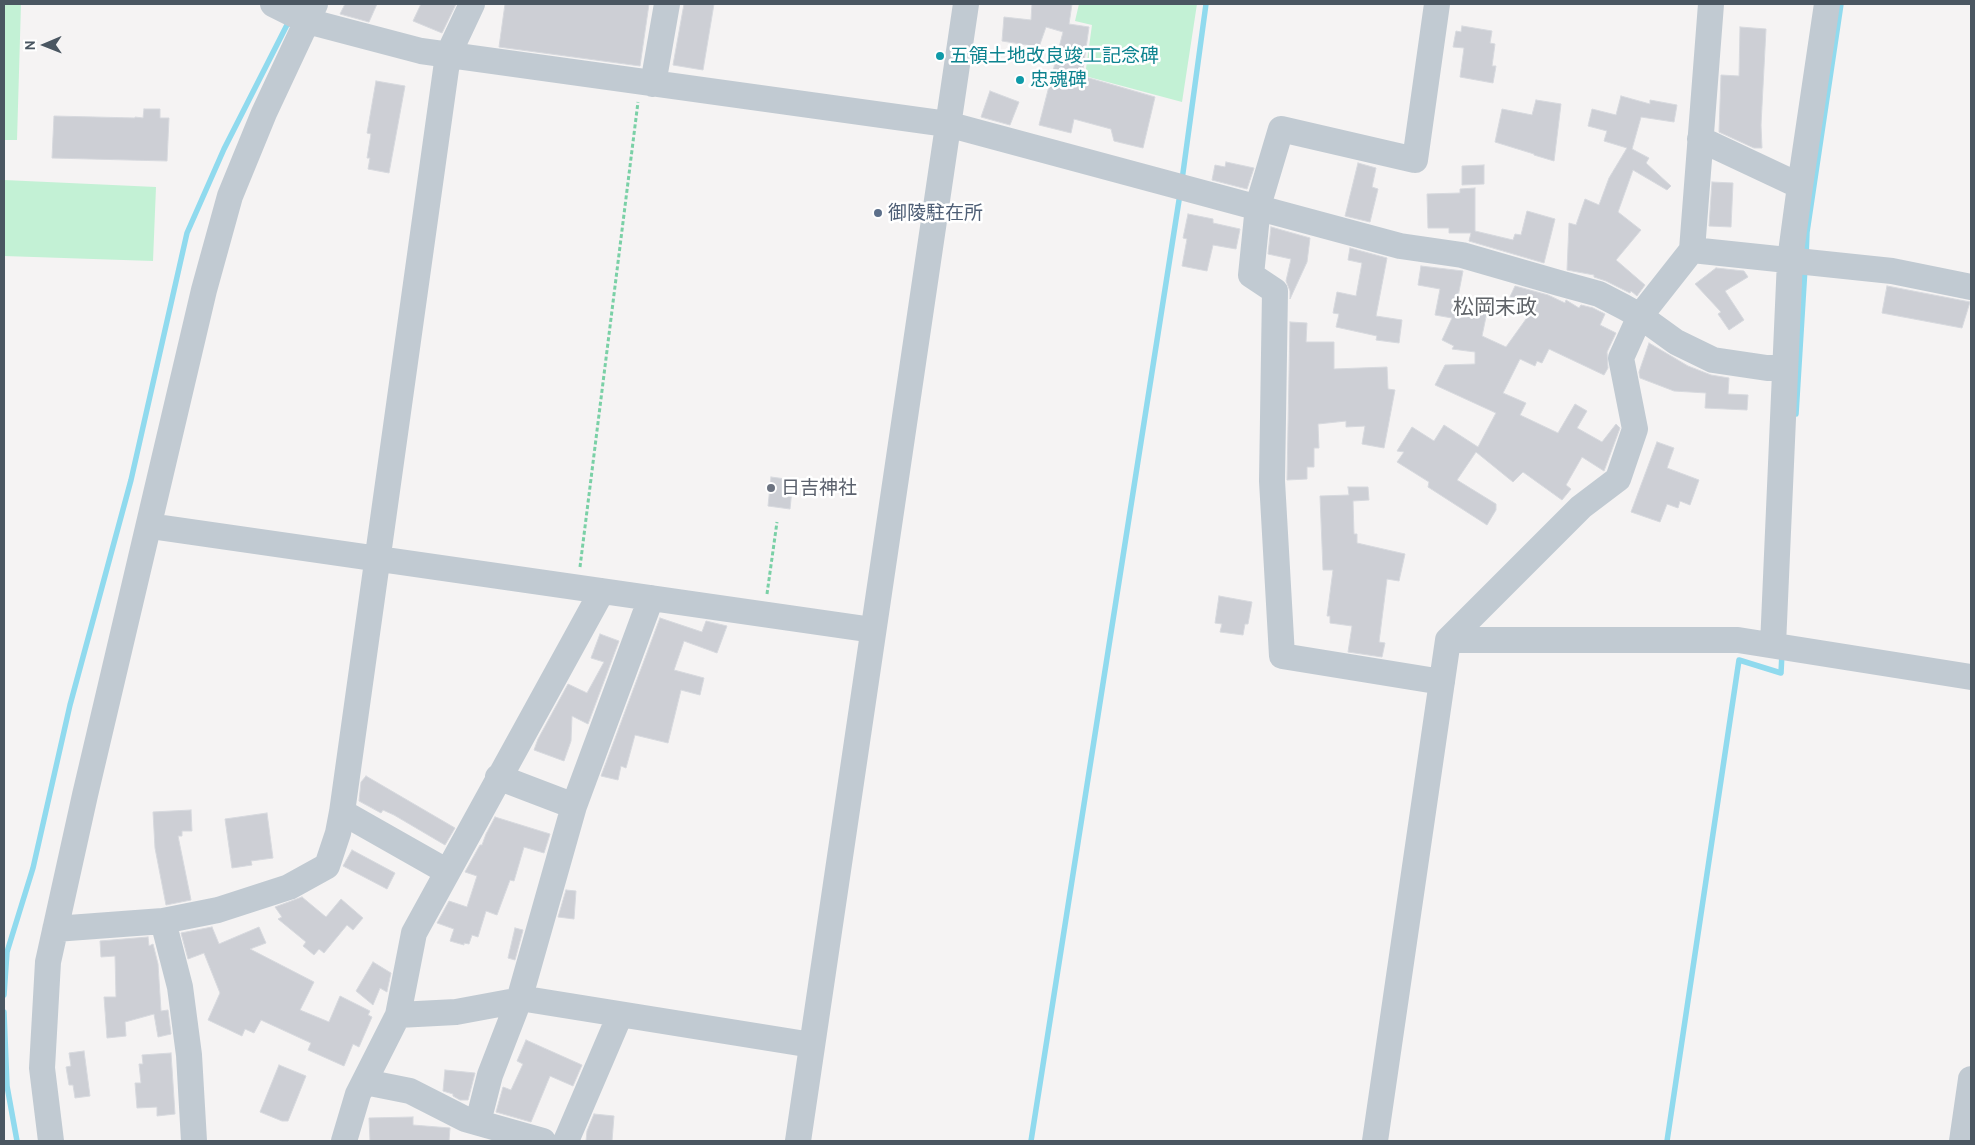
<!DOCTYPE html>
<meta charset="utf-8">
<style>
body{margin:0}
#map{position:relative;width:1975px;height:1145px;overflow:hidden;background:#f5f3f3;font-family:Cabin,sans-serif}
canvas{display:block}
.frame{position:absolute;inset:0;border:5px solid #4a5661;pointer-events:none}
.north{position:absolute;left:20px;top:20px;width:50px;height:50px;-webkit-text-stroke:4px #fff;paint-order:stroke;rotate:269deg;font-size:14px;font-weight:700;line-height:20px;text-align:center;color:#4a5661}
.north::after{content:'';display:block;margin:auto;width:18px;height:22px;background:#4a5661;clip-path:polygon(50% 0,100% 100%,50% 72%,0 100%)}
</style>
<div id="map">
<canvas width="1975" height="1145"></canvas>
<div class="frame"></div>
<div class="north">N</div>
</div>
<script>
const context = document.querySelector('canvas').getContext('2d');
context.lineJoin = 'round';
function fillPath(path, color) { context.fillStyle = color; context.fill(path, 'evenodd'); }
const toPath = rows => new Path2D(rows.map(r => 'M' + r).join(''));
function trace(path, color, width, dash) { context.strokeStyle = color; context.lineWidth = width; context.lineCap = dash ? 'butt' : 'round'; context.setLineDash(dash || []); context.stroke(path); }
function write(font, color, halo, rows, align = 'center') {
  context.font = font + ' Cabin,"Noto Sans JP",sans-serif'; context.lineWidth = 5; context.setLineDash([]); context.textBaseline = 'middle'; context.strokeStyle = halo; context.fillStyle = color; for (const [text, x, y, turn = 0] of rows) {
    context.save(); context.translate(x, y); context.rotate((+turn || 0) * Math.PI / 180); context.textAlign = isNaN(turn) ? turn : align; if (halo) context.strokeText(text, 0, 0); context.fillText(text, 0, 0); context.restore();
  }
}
fillPath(toPath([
 [4,4,21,4,17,140,4,140],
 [1079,4,1197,4,1182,102,1085,76,1092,25,1075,21],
 [4,180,156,187,153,261,4,256]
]), '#c3f1d5');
trace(toPath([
 [1182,180,1206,4],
 [1806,257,1807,232,1841,4],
 [1796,414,1805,268],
 [4,995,7,952,33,868,70,705,131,480,187,233,224,149,290,19],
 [4,1012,7,1086,17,1141],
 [1031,1141,1180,194],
 [1667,1141,1739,660,1781,673,1782,653]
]), '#90daee', 5.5);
const building = toPath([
 [345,4,377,4,369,22,340,14,345,4],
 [421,4,456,4,442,33,413,21,421,4],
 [505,4,649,4,640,66,499,47,505,4],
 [684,4,714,4,703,70,673,65,684,4],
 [1032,4,1072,4,1069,24,1089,27,1082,76,1155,97,1143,148,1114,141,1111,129,1074,119,1071,133,1039,125,1063,32,1046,27,1039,47,1002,41,1004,17,1031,20,1032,4],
 [1462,26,1492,31,1490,43,1495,44,1492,66,1496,66,1493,83,1460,77,1464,48,1453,47,1456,31,1461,32,1462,26],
 [1740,27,1766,29,1761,125,1762,148,1754,148,1719,132,1721,75,1739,76,1740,27],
 [376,81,405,86,389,173,368,169,370,158,367,158,371,134,367,133,376,81],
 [990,91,1019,102,1010,125,981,117,990,91],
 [1621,96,1650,104,1650,100,1677,105,1674,122,1641,117,1632,149,1649,158,1646,163,1671,186,1667,190,1633,170,1618,212,1641,230,1616,260,1645,285,1637,296,1631,291,1630,293,1606,281,1594,277,1594,275,1567,270,1569,223,1576,225,1585,199,1599,205,1609,178,1627,148,1604,141,1607,131,1588,126,1592,109,1616,115,1621,96],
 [1536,100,1561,104,1554,161,1534,155,1534,154,1495,142,1502,109,1532,115,1536,100],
 [144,109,160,109,160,118,169,118,167,161,52,158,54,116,135,118,135,117,143,118,144,109],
 [1226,162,1254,168,1247,189,1212,180,1215,165,1225,167,1226,162],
 [1358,163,1376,168,1372,187,1378,189,1370,222,1345,216,1358,163],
 [1484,165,1484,184,1462,185,1462,166,1484,165],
 [1712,182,1733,183,1731,227,1709,226,1712,182],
 [1475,188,1475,231,1513,240,1515,234,1521,235,1527,211,1555,219,1544,263,1469,241,1471,233,1449,233,1449,228,1428,228,1427,194,1460,193,1460,189,1475,188],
 [1188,214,1213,219,1213,223,1240,229,1236,249,1213,245,1207,271,1182,266,1187,239,1183,238,1188,214],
 [1271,227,1310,238,1307,262,1290,299,1290,291,1286,281,1291,259,1268,254,1271,227],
 [1350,248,1387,258,1376,316,1402,320,1399,343,1376,340,1377,336,1336,327,1339,314,1333,313,1337,292,1356,296,1362,263,1348,260,1350,248],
 [1421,266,1463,271,1455,312,1458,306,1487,312,1482,336,1506,347,1531,312,1508,301,1515,286,1548,295,1565,303,1566,300,1579,308,1581,305,1593,308,1605,314,1600,325,1616,333,1607,352,1608,368,1604,375,1549,349,1542,363,1537,361,1535,366,1520,359,1503,393,1526,403,1520,415,1558,433,1575,404,1587,411,1577,428,1602,442,1616,424,1620,428,1604,471,1582,457,1566,485,1571,489,1562,500,1523,472,1513,482,1476,452,1457,480,1496,504,1496,510,1487,525,1428,487,1429,482,1397,462,1404,452,1397,451,1412,427,1434,441,1444,425,1478,447,1496,413,1435,385,1445,365,1475,364,1475,352,1452,349,1454,346,1442,340,1452,318,1435,315,1440,289,1418,285,1421,266],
 [1716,268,1744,271,1748,277,1725,291,1744,320,1729,330,1718,314,1721,312,1695,284,1716,268],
 [1887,286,1970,302,1962,328,1882,313,1887,286],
 [1290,322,1307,323,1306,342,1334,342,1334,369,1387,367,1388,389,1395,390,1384,448,1362,444,1365,426,1346,427,1346,421,1318,424,1319,448,1314,448,1314,467,1307,467,1307,479,1287,480,1290,322],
 [1649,343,1688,366,1711,375,1729,378,1728,394,1748,395,1747,410,1705,408,1706,393,1674,391,1640,378,1639,372,1649,343],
 [1657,442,1674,448,1667,468,1699,480,1690,505,1680,501,1678,508,1667,504,1660,522,1631,512,1657,442],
 [771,477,793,480,790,509,768,506,771,477],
 [1348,487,1368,487,1369,500,1353,501,1354,534,1357,534,1357,543,1405,554,1399,581,1387,579,1379,642,1385,643,1382,657,1348,652,1352,626,1330,623,1330,616,1327,616,1333,570,1323,570,1320,496,1349,495,1348,487],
 [1219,596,1252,602,1248,624,1245,624,1243,635,1220,632,1222,624,1215,623,1219,596],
 [660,618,702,632,706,621,727,626,717,653,684,641,674,670,704,678,700,695,681,690,668,743,635,735,626,768,621,766,618,780,601,776,660,618],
 [600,634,619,641,588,724,572,716,571,741,564,761,534,750,538,739,568,684,587,693,604,662,591,658,600,634],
 [366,776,455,828,445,845,394,815,383,810,381,813,359,801,361,782,366,776],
 [191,810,192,831,182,831,182,836,178,836,191,900,166,905,155,848,153,812,191,810],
 [267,813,273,858,251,861,252,865,232,868,225,819,267,813],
 [495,817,550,834,544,853,524,847,514,881,510,880,497,915,486,911,478,937,472,935,469,944,464,943,464,945,450,941,454,929,437,923,449,901,467,907,477,876,465,872,480,845,482,845,486,834,495,817],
 [352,850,395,873,387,889,343,866,352,850],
 [566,890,576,891,574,919,558,917,566,890],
 [302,897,326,917,341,899,363,918,353,930,347,925,324,953,319,949,314,955,303,946,306,942,278,919,282,917,275,907,302,897],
 [212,927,219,944,259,927,266,943,250,949,314,982,300,1010,329,1022,340,996,370,1011,368,1015,372,1017,359,1047,353,1044,344,1066,308,1050,311,1043,261,1020,254,1033,245,1029,242,1036,208,1020,220,993,204,953,188,959,181,933,212,927],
 [515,928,523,930,515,960,508,958,515,928],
 [148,937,149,946,153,944,158,964,161,1011,168,1010,171,1034,158,1037,154,1014,125,1022,126,1036,107,1038,104,997,116,997,115,956,101,957,100,941,148,937],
 [373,962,391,973,387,991,387,992,380,988,373,1005,356,991,373,962],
 [526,1040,582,1065,573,1086,550,1076,531,1122,496,1112,503,1087,511,1090,523,1064,517,1061,526,1040],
 [84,1051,90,1096,75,1098,73,1085,69,1085,66,1067,71,1066,69,1053,84,1051],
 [171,1053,175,1114,157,1116,157,1107,137,1108,135,1083,141,1083,139,1064,143,1064,142,1055,171,1053],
 [279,1065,306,1076,288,1121,282,1121,260,1112,279,1065],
 [445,1070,475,1073,468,1100,460,1100,453,1096,453,1094,443,1091,445,1070],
 [594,1114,614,1116,612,1141,586,1141,587,1131,594,1114],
 [413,1117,413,1125,450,1128,449,1141,370,1141,369,1118,413,1117]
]);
fillPath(building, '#cdcfd5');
trace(building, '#d7d9de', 1);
trace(toPath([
 [580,567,638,102],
 [767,594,777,522]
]), '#7ad0a6', 3, [4, 2.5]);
trace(toPath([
 [273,4,307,21,421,51,947,124,1400,246,1462,255,1559,283,1599,294,1624,307,1640,316,1676,342,1713,360,1767,368,1785,368],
 [1437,4,1415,160,1281,129,1258,206,1251,275,1275,291,1272,481,1282,656,1442,682],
 [653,84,667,4],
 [1700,139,1800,186,1790,260,1773,645],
 [1800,186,1827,4],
 [1692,250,1892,271,1971,287],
 [150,526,873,630],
 [1448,640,1738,640,1971,677],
 [498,777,574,806],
 [342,812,446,871],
 [163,921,180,987,189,1055,194,1141],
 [55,929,163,921,218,910,289,887,327,866,338,833,342,812,448,55,472,4],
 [398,1015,456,1012,526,999,812,1045],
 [365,1082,410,1091,465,1119,543,1141],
 [478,1122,490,1075,519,1000,574,806,651,598],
 [51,1141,42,1068,48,962,85,795,204,290,230,196,264,113,315,4],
 [344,1141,358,1094,398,1015,414,933,602,591],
 [566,1141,620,1015],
 [798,1141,966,4],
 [1375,1141,1448,640,1581,507,1618,479,1635,429,1621,358,1640,316,1692,250,1711,4],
 [1962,1141,1971,1079]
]), '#c1cad2', 26);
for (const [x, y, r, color] of [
 [940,56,5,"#0f9aa8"],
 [1020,80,5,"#0f9aa8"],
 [878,213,5,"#5c6f8a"],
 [771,488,5,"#6b7280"]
]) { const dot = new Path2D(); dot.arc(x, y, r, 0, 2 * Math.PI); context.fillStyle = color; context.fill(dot); trace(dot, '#fff', 2); }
write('19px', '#0d838f', '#fff', [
 ["五領土地改良竣工記念碑",950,56],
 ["忠魂碑",1030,80]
], 'left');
write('19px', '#4e5e75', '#fff', [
 ["御陵駐在所",888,213]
], 'left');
write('19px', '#5b616d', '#fff', [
 ["日吉神社",781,488]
], 'left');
write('21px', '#5f6368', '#fff', [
 ["松岡末政",1495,308]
]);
</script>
